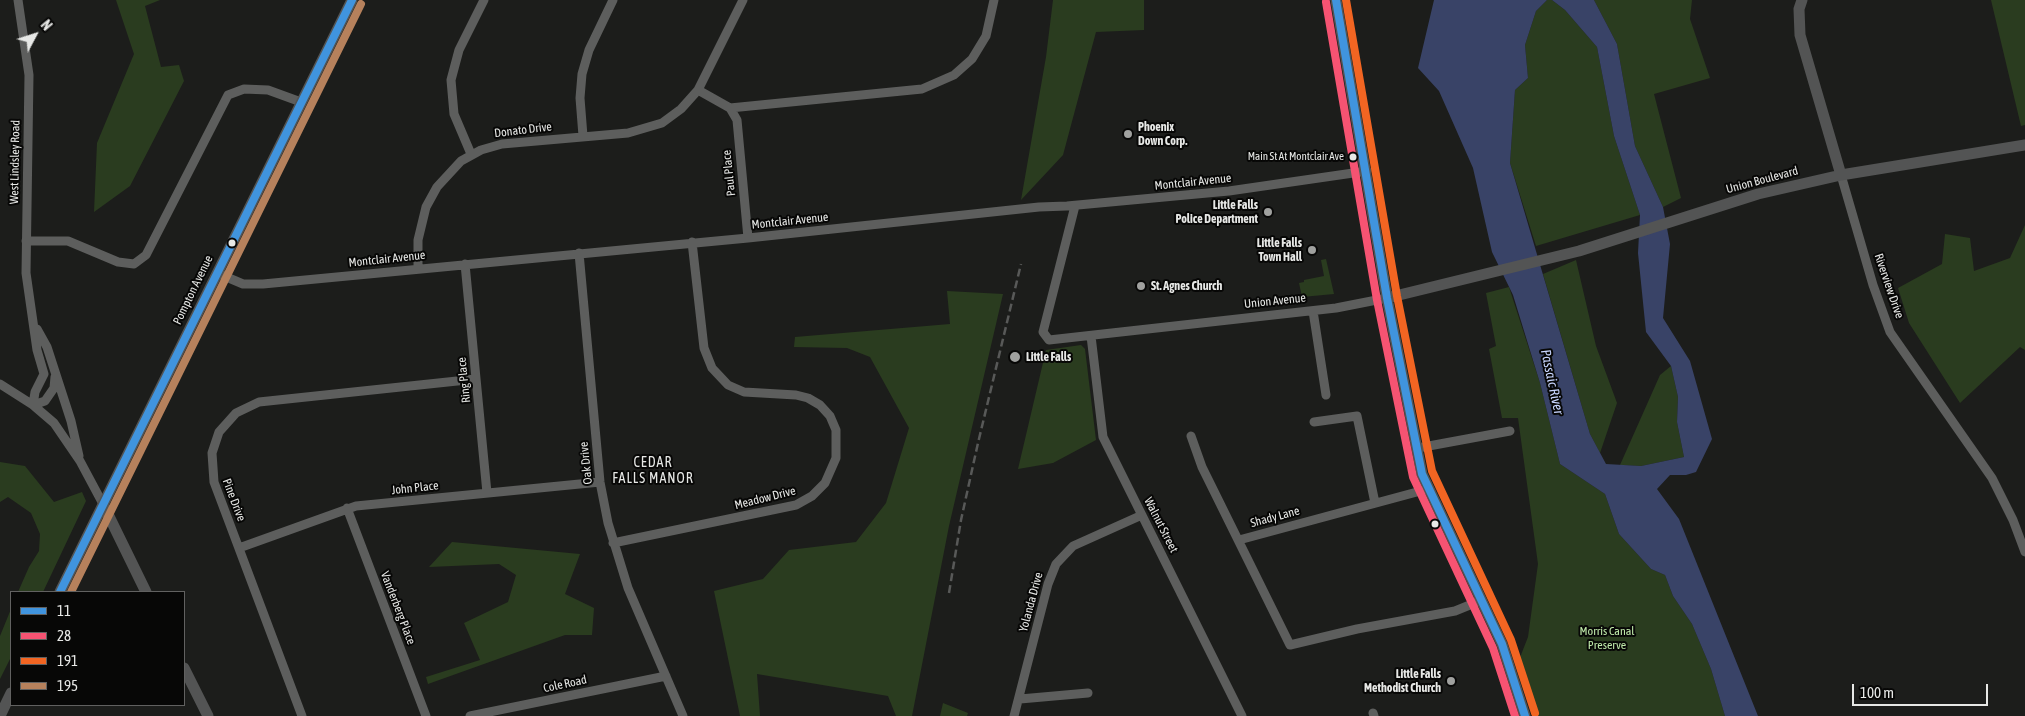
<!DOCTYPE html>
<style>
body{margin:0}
#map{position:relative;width:2025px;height:716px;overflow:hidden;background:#1c1d1b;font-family:"Asap Condensed",sans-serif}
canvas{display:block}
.legend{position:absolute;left:10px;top:591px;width:175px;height:115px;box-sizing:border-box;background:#070706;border:1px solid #616160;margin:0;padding:6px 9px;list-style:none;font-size:15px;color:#e7e8e6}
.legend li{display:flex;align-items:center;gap:10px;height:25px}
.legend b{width:25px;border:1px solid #616160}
.north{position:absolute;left:10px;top:10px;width:50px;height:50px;-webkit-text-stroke:4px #070706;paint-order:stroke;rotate:50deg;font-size:14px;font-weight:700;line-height:20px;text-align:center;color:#e7e8e6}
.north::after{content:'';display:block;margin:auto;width:18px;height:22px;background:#e7e8e6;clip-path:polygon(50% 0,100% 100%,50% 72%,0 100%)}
.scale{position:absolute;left:1852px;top:684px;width:136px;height:22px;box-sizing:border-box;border:2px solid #e7e8e6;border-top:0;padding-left:6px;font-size:15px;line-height:18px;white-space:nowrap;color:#e7e8e6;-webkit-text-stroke:4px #070706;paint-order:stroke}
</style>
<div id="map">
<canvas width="2025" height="716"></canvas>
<ul class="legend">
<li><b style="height:6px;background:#4094de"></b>11</li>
<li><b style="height:6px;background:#f65372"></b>28</li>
<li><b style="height:6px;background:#f26522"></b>191</li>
<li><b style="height:6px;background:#b6815c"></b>195</li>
</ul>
<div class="north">N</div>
<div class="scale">100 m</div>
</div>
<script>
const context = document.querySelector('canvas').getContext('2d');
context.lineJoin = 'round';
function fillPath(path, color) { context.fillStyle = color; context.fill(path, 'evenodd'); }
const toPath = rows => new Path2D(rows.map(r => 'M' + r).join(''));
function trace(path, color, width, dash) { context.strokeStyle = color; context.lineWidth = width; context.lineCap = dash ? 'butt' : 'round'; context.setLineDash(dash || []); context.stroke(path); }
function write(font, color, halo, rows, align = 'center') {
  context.font = font + ' "Asap Condensed",sans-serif'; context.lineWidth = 4; context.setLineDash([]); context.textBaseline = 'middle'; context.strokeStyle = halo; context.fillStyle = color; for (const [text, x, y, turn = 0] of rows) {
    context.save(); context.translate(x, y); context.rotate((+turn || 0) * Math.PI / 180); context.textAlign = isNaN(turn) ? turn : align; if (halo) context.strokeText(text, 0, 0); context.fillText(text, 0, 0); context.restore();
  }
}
fillPath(toPath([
 [116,0,160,0,145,6,161,67,179,65,184,81,130,186,94,212,97,143,134,54],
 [1053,0,1144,0,1144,30,1096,32,1063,155,1021,200,1046,57],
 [1547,0,1552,0,1565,10,1597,47,1614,136,1640,215,1536,246,1510,163,1515,90,1528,78,1525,45,1536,11],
 [1594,0,1692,0,1690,19,1710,78,1654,94,1681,198,1663,207,1635,146,1617,44],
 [1991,0,2025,0,2025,125,2021,126],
 [2025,225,2025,350,2020,347,1960,403,1909,323,1898,288,1942,264,1945,234,1970,238,1974,271,2010,258],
 [1326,259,1334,294,1302,297,1299,283,1304,282,1304,280,1324,276,1321,260],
 [1576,260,1596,346,1617,403,1600,453,1590,434,1543,274],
 [1509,287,1540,383,1560,464,1605,494,1619,534,1651,569,1665,575,1673,596,1692,624,1711,669,1725,716,1535,716,1517,665,1528,637,1538,564,1518,418,1502,418,1489,349,1496,346,1486,293],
 [947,291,1003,294,949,526,912,716,896,716,888,696,757,674,760,716,740,716,714,591,763,579,789,550,856,542,886,503,909,428,870,357,847,348,794,347,795,337,950,324],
 [1081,345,1085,349,1096,440,1053,463,1018,469,1046,350],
 [1671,366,1678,397,1677,422,1684,457,1641,466,1620,465,1660,375],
 [0,462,25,466,54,502,82,492,86,501,43,592,18,592,29,567,39,551,40,534,31,513,8,497,0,502],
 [452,542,580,554,565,594,594,608,592,635,565,635,428,684,426,677,480,660,464,623,508,602,516,575,499,564,429,567],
 [11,609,11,657,0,679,0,636],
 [943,703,968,713,967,716,940,716]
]), '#2a3c1f');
fillPath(toPath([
 [1434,0,1547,0,1536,11,1525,45,1528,78,1515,90,1510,163,1590,434,1606,464,1641,466,1684,457,1677,422,1678,397,1671,366,1646,332,1638,253,1640,215,1614,136,1597,47,1565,10,1552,0,1594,0,1617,44,1635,146,1663,207,1670,244,1663,318,1690,361,1712,439,1696,472,1686,475,1670,475,1657,489,1679,519,1758,716,1725,716,1711,669,1692,624,1673,596,1665,575,1651,569,1619,534,1605,494,1560,464,1540,383,1513,295,1492,252,1473,168,1439,91,1418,68]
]), '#394367');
trace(toPath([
 [18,0,29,75,26,273,37,350,44,374,35,392,33,405],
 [698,90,730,108,922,89,954,75,972,59,986,36,994,0],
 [730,108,737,120,748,238],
 [583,136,580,98,582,74,589,50,613,0],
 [471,154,454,114,451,80,459,50,484,0],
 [1841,175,1873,285,1890,332,1992,478,2013,520,2025,552],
 [1075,206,1043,332,1049,340,1336,308,1387,298],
 [26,241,68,241,118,262,134,264,146,255,228,95,244,89,268,90,301,102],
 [579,253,600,482,608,523,628,588,683,716],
 [465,264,487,493],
 [418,268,418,240,426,207,437,187,461,161,481,150,502,144,628,133,662,123,681,109,698,90,743,0],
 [217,273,243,284,263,284,748,238,1039,207,1067,206,1229,191,1367,171],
 [1313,311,1326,395],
 [37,329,47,347,71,421,79,456],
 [1091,336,1103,437,1242,716],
 [0,384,33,405,54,423,80,461,103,504],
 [33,405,45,401,54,388,55,377],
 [1314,422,1357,416,1375,503],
 [1191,436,1202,467,1290,645,1357,629,1455,611,1482,600],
 [1418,448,1510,431],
 [347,508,426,716],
 [1239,540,1428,489],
 [613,543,796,505,812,496,825,483,836,458,836,430,830,416,820,405,808,398,796,395,744,392,728,385,712,368,704,348,692,242],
 [239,548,356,506,600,482],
 [1020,699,1088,693],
 [1373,713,1374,716],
 [302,716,214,482,212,453,219,432,236,413,259,402,476,379],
 [470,716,666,676],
 [1014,716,1048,584,1056,564,1073,546,1142,515]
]), '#5d5e5d', 9);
trace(toPath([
 [1336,0,1387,298,1422,474,1502,644,1525,716],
 [1802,0,1799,9,1800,35,1841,175],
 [1387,298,1579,251,1758,194,1841,175,2025,145],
 [103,504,146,592],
 [60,592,352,0],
 [184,668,208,716],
 [0,716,11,693]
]), '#535454', 11);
trace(toPath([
 [949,593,961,520,978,443,1021,264]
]), '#585958', 2.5, [8, 4]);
trace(toPath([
 [1336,0,1387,298,1422,474,1502,644,1525,716],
 [60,592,352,0]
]), '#4094de', 8);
trace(toPath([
 [1326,2,1377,300,1413,477,1493,648,1515,716]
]), '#f65372', 8);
trace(toPath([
 [1346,0,1397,296,1432,471,1511,640,1535,713]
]), '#f26522', 8);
trace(toPath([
 [71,592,361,4]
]), '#b6815c', 8);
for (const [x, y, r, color] of [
 [1128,134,5,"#a0a19f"],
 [1353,157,4.5,"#e7e8e6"],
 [1268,212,5,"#a0a19f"],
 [232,243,4.5,"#e7e8e6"],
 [1312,250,5,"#a0a19f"],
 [1141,286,5,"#a0a19f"],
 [1015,357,6,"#a0a19f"],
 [1435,524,4.5,"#e7e8e6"],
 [1451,681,5,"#a0a19f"]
]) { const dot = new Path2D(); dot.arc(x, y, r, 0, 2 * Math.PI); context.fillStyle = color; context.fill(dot); trace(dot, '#070706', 2); }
write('11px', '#e7e8e6', '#070706', [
 ["Main St At Montclair Ave",1344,157]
], 'right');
write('bold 12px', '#e7e8e6', '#070706', [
 ["Phoenix",1138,127],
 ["Down Corp.",1138,141],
 ["Little Falls",1258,205,"right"],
 ["Police Department",1258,219,"right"],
 ["Little Falls",1302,243,"right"],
 ["Town Hall",1302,257,"right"],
 ["St. Agnes Church",1151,286],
 ["Little Falls",1026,357],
 ["Little Falls",1441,674,"right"],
 ["Methodist Church",1441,688,"right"]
], 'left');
write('12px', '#e7e8e6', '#070706', [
 ["Donato Drive",523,130,-7],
 ["West Lindsley Road",15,162,-89],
 ["Paul Place",729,173,-96],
 ["Union Boulevard",1762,180,-15],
 ["Montclair Avenue",1193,182,-6],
 ["Montclair Avenue",790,221,-6],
 ["Montclair Avenue",387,259,-6],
 ["Riverview Drive",1889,286,71],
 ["Pompton Avenue",193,290,-64],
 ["Union Avenue",1275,301,-6],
 ["Ring Place",464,380,-96],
 ["Oak Drive",586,463,-96],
 ["John Place",415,488,-6],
 ["Meadow Drive",765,498,-14],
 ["Pine Drive",234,500,69],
 ["Shady Lane",1275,517,-15],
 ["Walnut Street",1161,525,63],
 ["Yolanda Drive",1031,602,-75],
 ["Vanderberg Place",398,608,69],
 ["Cole Road",565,684,-12]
]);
write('12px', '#c0eaaa', '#070706', [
 ["Morris Canal",1607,631],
 ["Preserve",1607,645]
]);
write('italic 14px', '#c9d6ff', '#070706', [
 ["Passaic River",1552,382,78]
]);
context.letterSpacing = '1px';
write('14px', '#e7e8e6', '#070706', [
 ["CEDAR",653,463],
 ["FALLS MANOR",653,479]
]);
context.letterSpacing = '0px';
</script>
